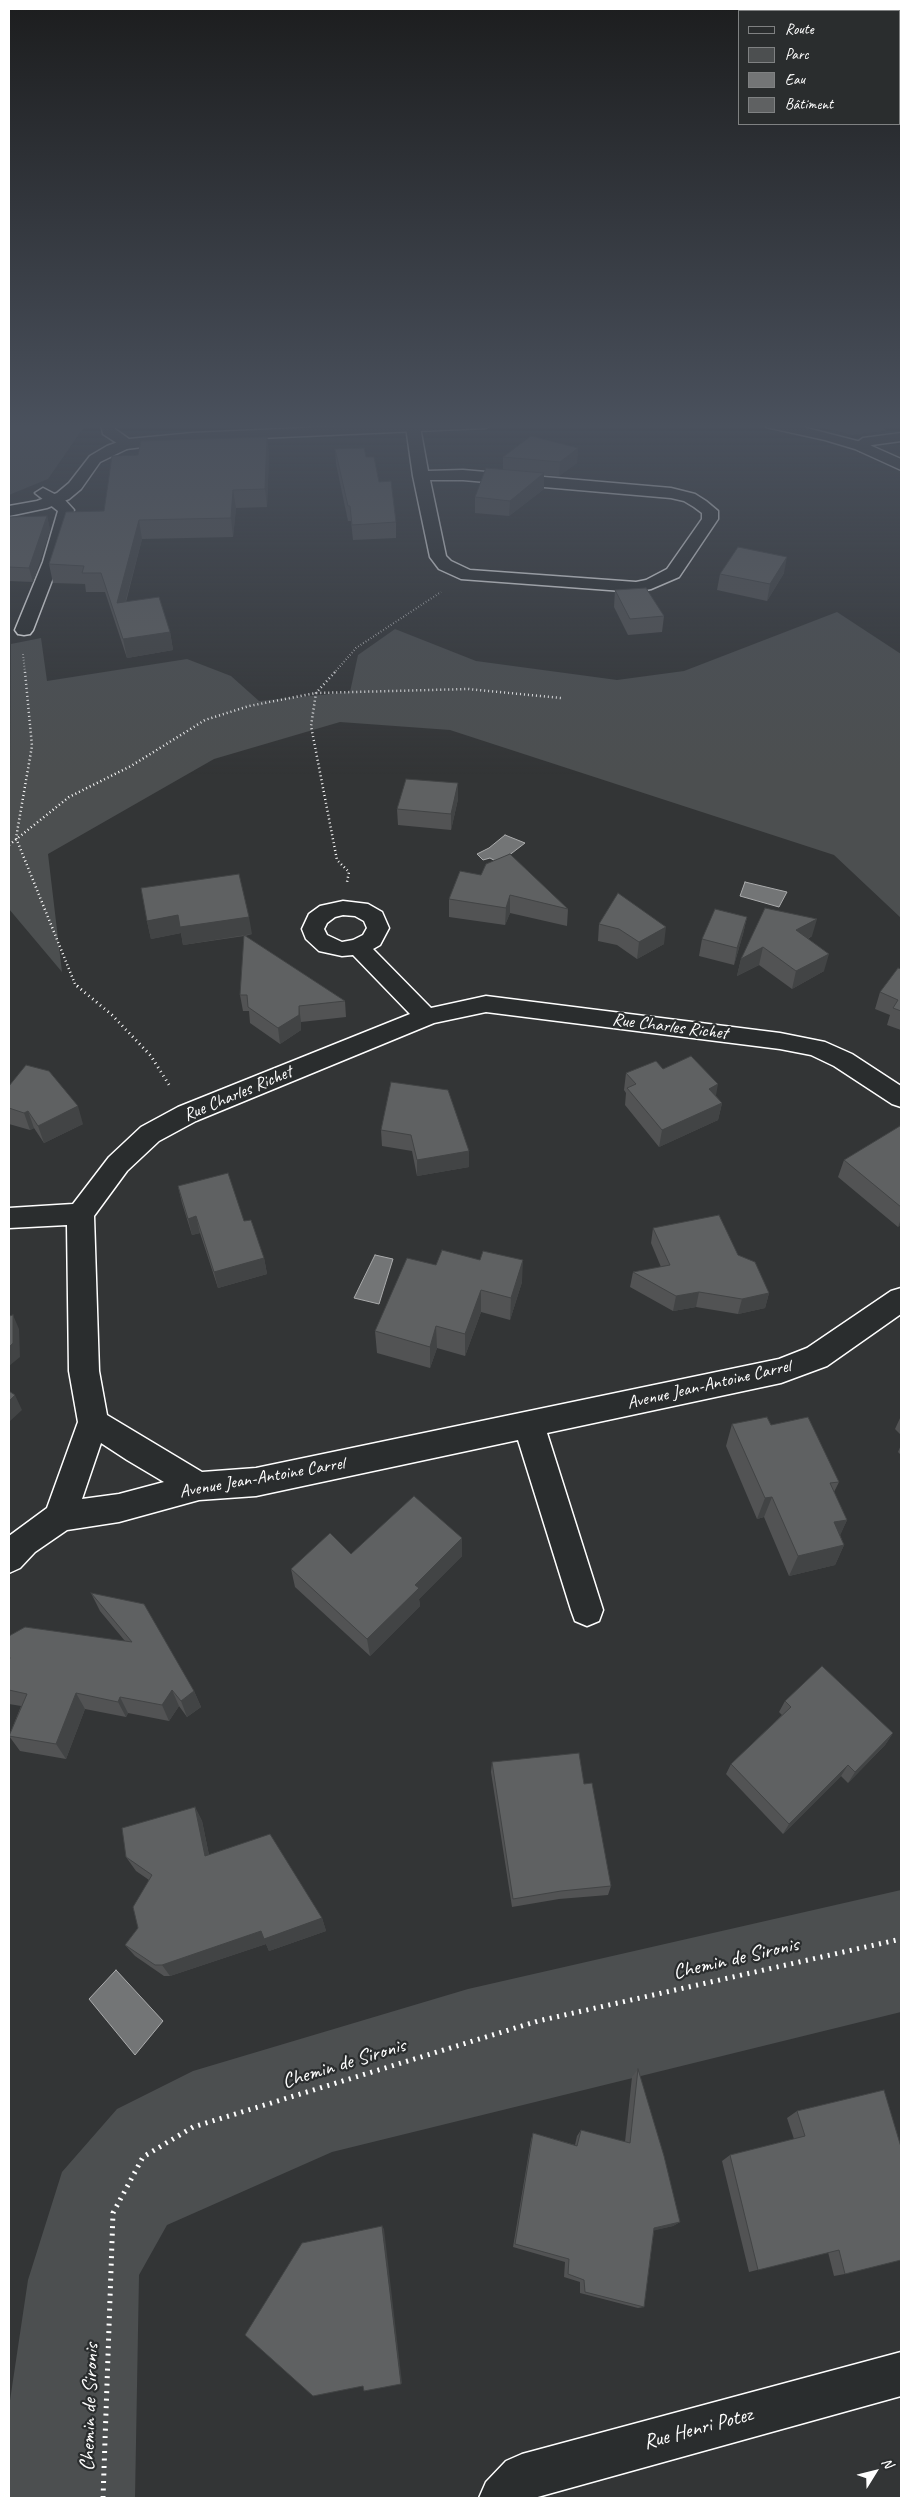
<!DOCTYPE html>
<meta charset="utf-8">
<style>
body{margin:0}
#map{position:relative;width:910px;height:2507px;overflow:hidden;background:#333536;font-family:Caveat,sans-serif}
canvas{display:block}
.frame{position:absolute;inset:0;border:10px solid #fff;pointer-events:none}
.legend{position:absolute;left:738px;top:10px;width:162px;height:115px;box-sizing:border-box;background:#2a2d2e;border:1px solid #7f8182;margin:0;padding:6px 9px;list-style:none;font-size:15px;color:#fff}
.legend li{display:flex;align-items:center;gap:10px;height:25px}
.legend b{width:25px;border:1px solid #7f8182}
.north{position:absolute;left:850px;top:2447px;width:50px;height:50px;-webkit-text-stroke:4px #2a2d2e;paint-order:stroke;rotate:54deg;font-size:14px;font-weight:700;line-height:20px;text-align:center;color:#fff}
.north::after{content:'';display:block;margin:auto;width:18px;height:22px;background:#fff;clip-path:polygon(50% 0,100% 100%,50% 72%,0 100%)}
</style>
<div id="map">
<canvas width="910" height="2507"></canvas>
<div class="frame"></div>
<ul class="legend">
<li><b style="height:6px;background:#2a2d2e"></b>Route</li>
<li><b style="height:14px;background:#4c4f50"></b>Parc</li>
<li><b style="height:14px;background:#737576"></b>Eau</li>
<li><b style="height:14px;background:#5f6162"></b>Bâtiment</li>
</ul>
<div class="north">N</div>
</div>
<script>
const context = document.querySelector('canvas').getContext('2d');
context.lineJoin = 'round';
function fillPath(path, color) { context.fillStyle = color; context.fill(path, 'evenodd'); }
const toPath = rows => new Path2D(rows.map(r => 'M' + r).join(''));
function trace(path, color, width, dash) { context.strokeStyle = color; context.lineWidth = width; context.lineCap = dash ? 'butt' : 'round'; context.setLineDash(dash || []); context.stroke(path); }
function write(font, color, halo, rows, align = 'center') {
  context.font = font + ' Caveat,sans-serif'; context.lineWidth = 4.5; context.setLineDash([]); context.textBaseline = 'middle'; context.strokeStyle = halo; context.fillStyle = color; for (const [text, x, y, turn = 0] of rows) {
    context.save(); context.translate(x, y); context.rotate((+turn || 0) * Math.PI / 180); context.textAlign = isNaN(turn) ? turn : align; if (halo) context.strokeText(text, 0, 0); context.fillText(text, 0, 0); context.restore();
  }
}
fillPath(toPath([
 [9,424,86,424,48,479,9,495],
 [806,424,883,424,886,431,852,435],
 [837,612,901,654,901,918,834,855,450,730,340,722,214,759,48,854,62,972,9,909,11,644,41,638,47,681,187,659,231,676,259,701,350,692,358,655,395,629,476,661,617,680,684,671],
 [901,1890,901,2012,332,2152,167,2225,139,2275,135,2498,9,2498,9,2407,28,2280,62,2172,117,2109,193,2071,468,1989]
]), '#4c4f50');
const water = toPath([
 [505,835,525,843,499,863,490,858,483,860,477,854,489,848,505,835],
 [745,882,787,892,779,907,740,896,745,882],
 [375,1255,393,1259,379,1304,354,1298,375,1255],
 [116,1970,163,2021,135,2055,89,1999,116,1970]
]);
fillPath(water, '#737576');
trace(water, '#abacad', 1);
const minor = toPath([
 [408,424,417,424,420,427,428,471,463,470,671,488,695,494,706,501,718,511,718,519,679,577,651,589,636,592,461,579,439,569,430,557,413,476,406,427,408,424],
 [430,480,463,480,671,498,684,501,694,507,702,513,702,519,667,569,646,580,636,582,470,570,451,561,446,556,430,480],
 [901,433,901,441,872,445,860,451,852,446,863,438,901,433],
 [43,488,64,499,74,510,59,562,33,630,30,634,24,635,18,634,15,630,43,562,58,511,35,493,43,488],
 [343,901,368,904,382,912,389,928,380,945,373,949,431,1008,486,996,780,1033,825,1042,852,1054,901,1086,901,1107,892,1104,834,1066,811,1055,780,1049,486,1012,434,1023,196,1121,159,1141,127,1171,94,1216,99,1371,107,1415,202,1472,256,1468,779,1359,807,1348,891,1291,901,1288,901,1314,827,1366,781,1383,547,1433,603,1610,599,1621,587,1626,575,1621,571,1610,518,1440,256,1496,199,1500,119,1522,67,1530,35,1552,20,1568,9,1573,9,1536,47,1508,78,1422,69,1371,67,1225,9,1228,9,1208,73,1204,109,1157,141,1127,178,1107,410,1014,353,955,342,956,319,951,306,939,302,929,309,914,320,906,343,901],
 [343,915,355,916,364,921,367,928,363,935,353,940,342,942,327,935,324,929,327,923,335,917,343,915],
 [101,1443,127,1460,164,1482,119,1494,82,1499,101,1443],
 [901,2352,901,2396,534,2498,479,2498,486,2482,506,2461,522,2454,901,2352]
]);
const tertiary = toPath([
 [126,439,131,441,134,444,131,447,100,462,81,489,69,499,47,508,9,516,9,506,37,501,57,493,69,483,90,456,107,446,126,439]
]);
const secondary = toPath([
 [101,424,115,424,115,429,129,439,192,433,393,424,493,424,486,428,192,441,126,449,103,434,101,424],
 [764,424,791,424,865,443,901,459,901,470,855,449,825,440,766,427,764,424]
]);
trace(minor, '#fff', 3);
trace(tertiary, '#fff', 3);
trace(secondary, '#fff', 3);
trace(toPath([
 [23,654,25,673],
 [334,673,356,648,441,592]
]), '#fff', 2, [0.5, 2.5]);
trace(toPath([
 [25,672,32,746,16,838,75,984,79,987],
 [335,672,316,693,311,726,337,860,349,872,347,882],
 [9,845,69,797,131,766,205,720,249,706,316,693,468,689,561,698]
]), '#fff', 2.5, [1, 3]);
trace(toPath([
 [77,986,112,1015,151,1056,171,1088]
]), '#fff', 3, [1, 4]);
trace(toPath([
 [103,2498,113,2213,143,2157,193,2127,538,2021,901,1939]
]), '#fff', 5, [2, 5.5]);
fillPath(minor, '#2a2d2e');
fillPath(tertiary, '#2a2d2e');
fillPath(secondary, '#2a2d2e');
fillPath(toPath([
 [267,437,269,454,267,507,236,508,233,537,142,539,126,602,170,632,173,650,127,658,105,592,86,592,85,584,53,583,49,564,104,511],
 [578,448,577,463,559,476,544,475,544,489,509,516,475,513,475,497,503,470,503,457],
 [335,449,366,457,379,482,396,522,396,538,353,540,351,521,348,521,336,464],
 [47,516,50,530,33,582,9,581,9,517],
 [784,573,767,601,717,590,720,574],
 [615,590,664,616,662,632,628,635,614,607],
 [458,799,451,830,398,825,397,809],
 [460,871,568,909,567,926,510,913,505,925,449,917,449,899],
 [618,893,664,944,637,959,617,945,598,941,599,924],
 [765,908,812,936,808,939,824,971,792,989,759,965,737,976,741,959],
 [747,917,743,934,734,965,699,956,702,939],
 [147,921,252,934,245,936,345,1001,346,1017,301,1022,301,1030,280,1044,250,1023,249,1011,243,1011,240,995,244,936,183,945,181,933,151,939],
 [901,969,901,1030,887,1025,890,1015,875,1009,880,992],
 [663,1069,716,1096,722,1103,718,1120,659,1147,625,1105,626,1093,624,1090,626,1073],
 [391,1082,469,1151,469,1167,417,1176,412,1151,382,1146,381,1130],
 [9,1086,83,1124,44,1143,34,1128,30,1130,9,1124],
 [901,1127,901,1225,898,1227,838,1177,844,1160],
 [178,1186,244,1221,264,1258,267,1274,218,1288,200,1233,192,1235,182,1203],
 [653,1228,738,1255,769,1293,765,1308,738,1314,696,1307,673,1311,630,1287,633,1272,661,1267,651,1243],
 [436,1265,522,1282,510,1320,481,1312,465,1356,437,1348,430,1368,377,1353,375,1331],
 [901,1416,901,1435,895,1429],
 [732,1424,771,1425,839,1482,834,1492,847,1520,840,1535,844,1545,835,1565,789,1576,764,1517,757,1519,726,1446],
 [901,1445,901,1455,898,1452],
 [351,1554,462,1556,419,1599,420,1606,370,1656,295,1587,291,1569],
 [91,1593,194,1691,201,1707,187,1717,179,1706,169,1721,128,1713,126,1717,85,1709,66,1759,20,1751,9,1736,21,1706,9,1704,9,1660,125,1641,100,1611],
 [785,1701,893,1733,885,1745,848,1783,841,1776,783,1834,726,1774,731,1764,782,1715,779,1712],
 [492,1762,584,1784,611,1886,608,1895,559,1899,512,1907,491,1772],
 [195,1807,202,1821,209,1855,322,1918,326,1931,269,1951,266,1944,170,1976,164,1976,135,1956,125,1945,138,1928,149,1880,136,1871,126,1857],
 [638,2069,680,2222,673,2226,654,2230,644,2307,638,2308,580,2293,580,2282,564,2277,565,2262,513,2247,531,2140,533,2133,575,2145,577,2136,581,2130,625,2142,632,2077],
 [884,2090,845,2274,834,2276,828,2252,749,2272,722,2161,730,2155,794,2139,787,2118,797,2111]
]), '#525354');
fillPath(toPath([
 [267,437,269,454,267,507,265,489],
 [578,448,577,463,559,476,560,462],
 [544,473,544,489,509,516,510,501],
 [233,490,236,508,233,537,231,518],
 [47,516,50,530,33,582,29,568],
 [139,520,142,539,120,622,117,603],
 [787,557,784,573,767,601,770,584],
 [170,632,173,650,127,658,123,639],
 [458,783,458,799,451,830,451,814],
 [510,895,510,913,505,925,506,908],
 [178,915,249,917,252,934,183,945,181,933,151,939,147,921],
 [747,917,743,934,734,965,737,948],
 [817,919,812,936,792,947,796,930],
 [666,927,664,944,637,959,639,942],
 [763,947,759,965,737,976,741,959],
 [829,954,824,971,792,989,796,971],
 [299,1006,301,1022,301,1030,280,1044,278,1028],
 [718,1084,715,1101,709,1089],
 [722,1103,718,1120,659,1147,662,1130],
 [78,1106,83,1124,44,1143,38,1126],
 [28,1111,34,1128,30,1130,24,1113],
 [469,1151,469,1167,417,1176,417,1160],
 [196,1216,200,1233,192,1235,188,1219],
 [901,1219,901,1225,898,1227],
 [264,1258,267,1274,218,1288,214,1272],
 [523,1260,522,1282,510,1320,511,1298],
 [481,1290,481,1312,465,1356,465,1334],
 [699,1292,696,1307,673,1311,676,1296],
 [769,1293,765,1308,738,1314,742,1299],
 [13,1315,19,1329,20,1357,9,1366,9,1347],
 [436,1326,437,1348,430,1368,430,1347],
 [15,1395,22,1410,9,1422,9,1401],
 [772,1497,764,1517,757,1519,765,1498],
 [847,1520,838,1540,834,1522],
 [462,1538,462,1556,419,1599,420,1606,370,1656,367,1639,415,1585],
 [844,1545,835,1565,789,1576,798,1556],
 [172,1690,179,1706,169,1721,162,1705],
 [194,1691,201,1707,187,1717,181,1701],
 [76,1693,85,1709,66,1759,56,1744],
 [120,1697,128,1713,126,1717,118,1702],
 [893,1733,885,1745,848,1783,855,1772],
 [848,1765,841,1776,783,1834,789,1824],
 [195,1807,202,1821,212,1870,205,1856],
 [322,1918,326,1931,269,1951,266,1944,170,1976,162,1965,261,1931],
 [680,2222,673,2226,648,2232,654,2228],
 [382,2226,384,2229,402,2383,401,2384]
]), '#424445');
const building = toPath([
 [531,436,578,448,560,462,503,457,531,436],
 [267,437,265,489,233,490,231,518,139,520,117,603,159,597,170,632,123,639,101,573,82,573,84,566,49,564,66,512,104,511,112,456,138,455,141,441,267,437],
 [364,448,366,457,374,457,379,482,391,481,396,522,352,525,350,506,348,506,335,449,364,448],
 [486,468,544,473,510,501,475,497,486,468],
 [47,516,29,568,9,567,9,517,47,516],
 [738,547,787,557,770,584,720,574,738,547],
 [646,588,664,616,630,619,615,590,646,588],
 [406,779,458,783,451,814,397,809,406,779],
 [510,854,568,909,510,895,506,908,449,899,460,871,481,875,486,864,510,854],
 [239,874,249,917,180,927,178,915,147,921,141,888,239,874],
 [618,893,666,927,639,942,619,929,599,924,618,893],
 [765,908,817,919,796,930,829,954,796,971,763,947,741,959,765,908],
 [715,909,747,917,737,948,702,939,715,909],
 [244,935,345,1001,299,1006,299,1015,278,1028,248,1007,247,995,240,995,244,935],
 [898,968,901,969,901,1011,893,1008,898,1000,880,992,898,968],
 [691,1056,718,1084,709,1089,722,1103,662,1130,627,1088,636,1084,626,1073,656,1061,663,1069,691,1056],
 [26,1065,49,1071,78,1106,38,1126,28,1111,24,1113,9,1108,9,1086,26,1065],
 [391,1082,448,1090,469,1151,417,1160,411,1135,381,1130,391,1082],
 [900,1126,901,1127,901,1207,844,1160,900,1126],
 [228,1173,244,1221,251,1220,264,1258,214,1272,196,1216,188,1219,178,1186,228,1173],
 [719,1215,738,1255,755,1262,769,1293,742,1299,699,1292,676,1296,633,1272,670,1265,653,1228,719,1215],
 [442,1250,480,1260,483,1251,523,1260,511,1298,481,1290,465,1334,436,1326,430,1347,375,1331,407,1258,436,1265,442,1250],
 [13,1315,13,1343,9,1347,9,1316,13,1315],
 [9,1391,15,1395,9,1401,9,1391],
 [767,1417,771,1425,808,1417,839,1482,830,1483,847,1520,834,1522,844,1545,798,1556,772,1497,765,1498,732,1424,767,1417],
 [414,1496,462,1538,415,1585,419,1588,367,1639,291,1569,330,1533,351,1554,414,1496],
 [91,1593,144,1604,194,1691,181,1701,172,1690,162,1705,120,1697,118,1702,76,1693,56,1744,9,1736,27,1694,9,1690,9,1660,10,1658,9,1656,9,1636,25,1627,132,1642,91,1593],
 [822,1666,893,1733,855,1772,848,1765,789,1824,731,1764,791,1707,785,1701,822,1666],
 [579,1753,584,1784,592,1783,611,1886,561,1891,513,1899,492,1762,579,1753],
 [195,1807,205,1856,270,1834,322,1918,264,1939,261,1931,162,1965,155,1965,125,1945,138,1928,133,1907,152,1875,126,1857,122,1828,195,1807],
 [638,2069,664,2156,680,2222,654,2228,644,2307,585,2292,584,2280,568,2274,569,2259,515,2244,533,2133,577,2146,581,2130,630,2143,638,2069],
 [884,2090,901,2147,901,2260,845,2274,839,2250,758,2270,730,2155,805,2136,797,2111,884,2090],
 [382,2226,401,2384,364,2391,363,2386,313,2396,245,2335,302,2243,382,2226]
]);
fillPath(building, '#5f6162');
trace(building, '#424445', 1);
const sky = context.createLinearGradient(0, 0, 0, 775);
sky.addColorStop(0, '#1c1d1e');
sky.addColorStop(0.55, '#4a515d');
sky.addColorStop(1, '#4a515d00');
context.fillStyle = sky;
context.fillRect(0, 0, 910, 775);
write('18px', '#fff', '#2a2d2e', [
 ["Rue Charles Richet",670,1027,7],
 ["Rue Charles Richet",238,1094,-23],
 ["Avenue Jean-Antoine Carrel",709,1385,-13],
 ["Avenue Jean-Antoine Carrel",262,1478,-10]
]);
write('21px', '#fff', '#2a2d2e', [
 ["Chemin de Sironis",736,1959,-13],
 ["Chemin de Sironis",344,2064,-17],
 ["Chemin de Sironis",90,2407,-88],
 ["Rue Henri Potez",698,2429,-15]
]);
</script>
